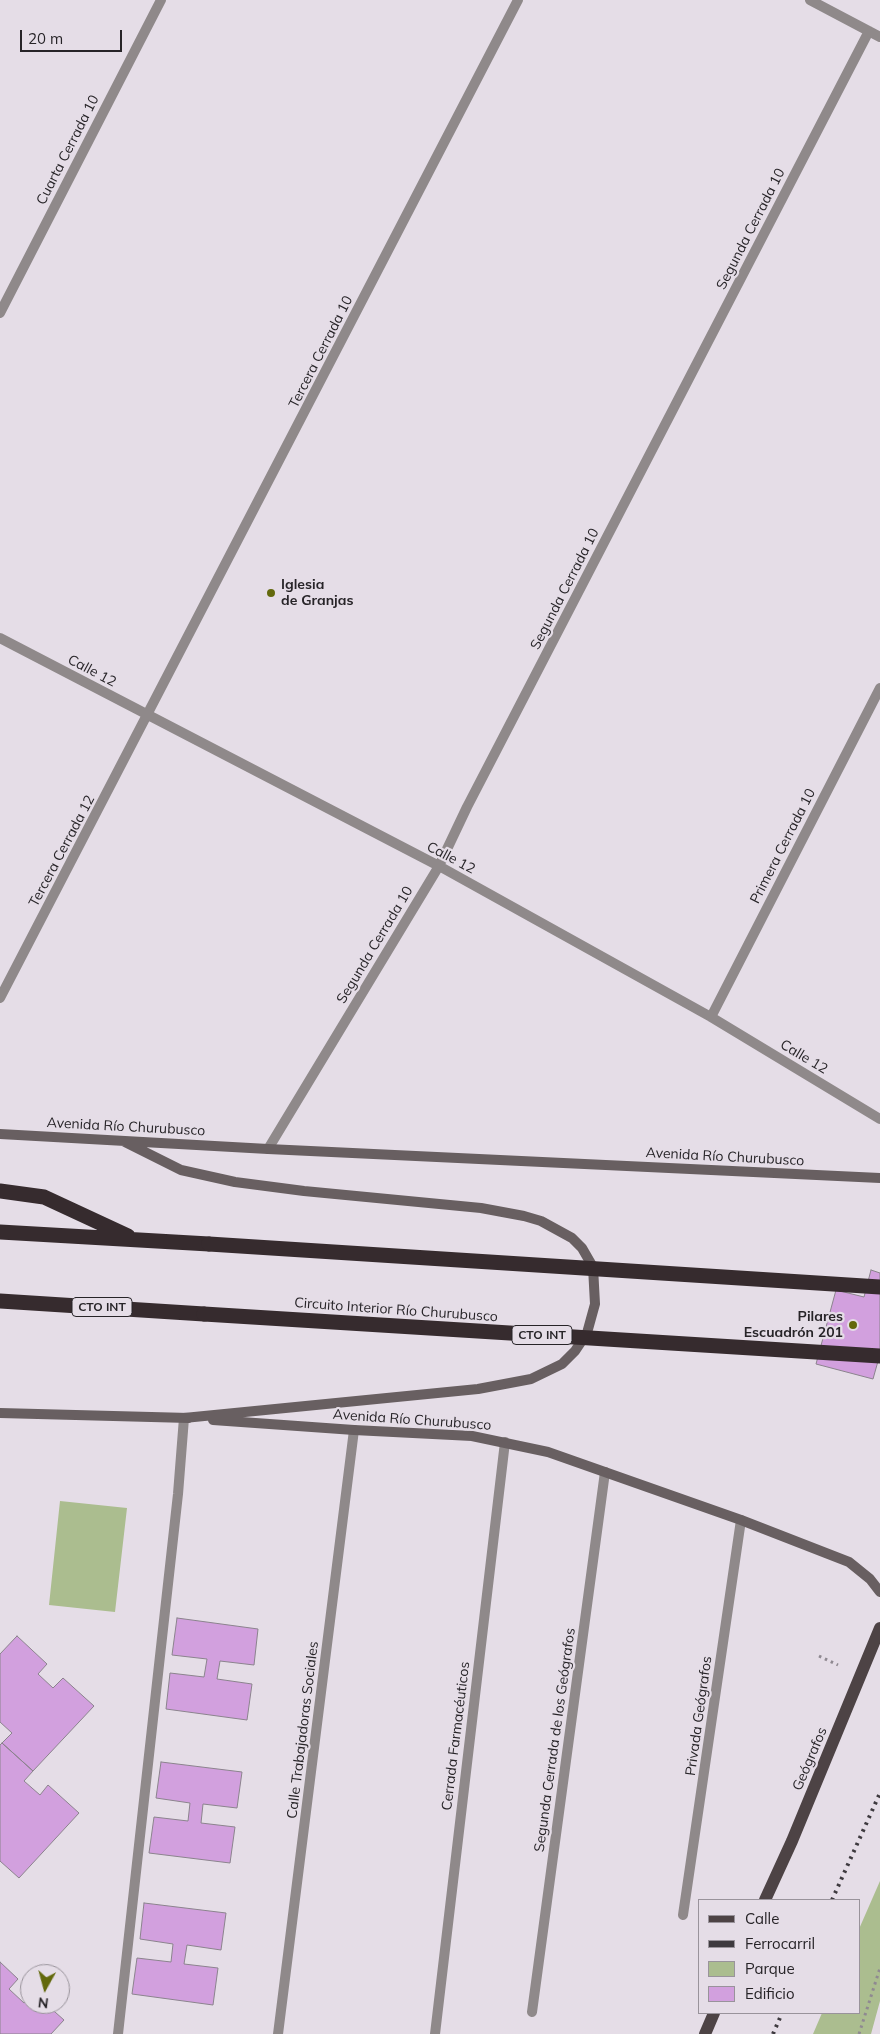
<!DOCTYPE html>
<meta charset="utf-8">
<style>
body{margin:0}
#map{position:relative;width:880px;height:2034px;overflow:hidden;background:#e5dde7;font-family:Mulish,sans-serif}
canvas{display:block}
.legend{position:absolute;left:698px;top:1899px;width:162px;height:115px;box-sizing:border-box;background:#e5dde7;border:1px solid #99939b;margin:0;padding:6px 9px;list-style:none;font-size:15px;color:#272428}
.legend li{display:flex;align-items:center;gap:10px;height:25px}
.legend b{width:25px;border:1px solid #99939b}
.north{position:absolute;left:20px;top:1964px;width:50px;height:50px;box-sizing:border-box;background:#e5dde7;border:1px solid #99939b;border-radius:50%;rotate:187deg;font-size:14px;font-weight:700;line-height:20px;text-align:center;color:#272428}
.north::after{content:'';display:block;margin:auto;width:18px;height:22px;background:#63690c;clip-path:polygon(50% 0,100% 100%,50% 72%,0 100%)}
.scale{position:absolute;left:20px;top:30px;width:102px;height:22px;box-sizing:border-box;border:2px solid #272428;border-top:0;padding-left:6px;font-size:15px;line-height:18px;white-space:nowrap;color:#272428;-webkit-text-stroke:4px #e5dde7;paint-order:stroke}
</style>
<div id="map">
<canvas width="880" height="2034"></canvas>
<ul class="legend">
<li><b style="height:6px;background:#4d4345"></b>Calle</li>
<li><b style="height:6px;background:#3e3a3f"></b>Ferrocarril</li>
<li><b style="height:14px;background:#abbd8f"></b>Parque</li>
<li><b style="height:14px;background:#d2a0de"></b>Edificio</li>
</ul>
<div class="north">N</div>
<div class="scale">20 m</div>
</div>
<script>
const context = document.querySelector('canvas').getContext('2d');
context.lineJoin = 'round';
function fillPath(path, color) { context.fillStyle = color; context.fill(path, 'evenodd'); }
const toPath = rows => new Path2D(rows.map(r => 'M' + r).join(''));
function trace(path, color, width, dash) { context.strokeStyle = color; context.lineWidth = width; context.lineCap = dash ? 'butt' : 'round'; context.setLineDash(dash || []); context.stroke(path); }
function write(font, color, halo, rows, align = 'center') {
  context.font = font + ' Mulish,sans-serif'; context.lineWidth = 4.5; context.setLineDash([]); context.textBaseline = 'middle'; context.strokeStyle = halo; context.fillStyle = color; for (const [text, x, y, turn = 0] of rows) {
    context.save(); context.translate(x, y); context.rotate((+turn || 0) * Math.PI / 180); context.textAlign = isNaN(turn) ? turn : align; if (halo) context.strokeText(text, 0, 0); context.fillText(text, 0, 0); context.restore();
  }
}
fillPath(toPath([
 [60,1501,127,1508,115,1612,49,1605],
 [880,1881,880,2001,871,2034,813,2034,822,2013,859,2013,859,1929]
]), '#abbd8f');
const building = toPath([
 [871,1270,880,1273,880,1354,873,1379,816,1364,836,1290,864,1297,871,1270],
 [177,1618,258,1629,254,1665,220,1661,217,1679,252,1684,247,1720,166,1709,170,1673,204,1677,207,1659,172,1655,177,1618],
 [17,1636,47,1664,38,1674,53,1688,63,1678,94,1706,33,1771,2,1743,12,1733,0,1722,0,1654,17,1636],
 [2,1743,33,1771,24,1781,40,1795,48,1785,79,1813,19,1878,0,1861,0,1745,2,1743],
 [161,1762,242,1772,237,1808,203,1804,201,1823,235,1827,230,1863,149,1853,154,1817,188,1821,190,1803,156,1798,161,1762],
 [144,1903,226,1913,221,1950,187,1945,184,1964,218,1968,213,2005,132,1994,137,1958,171,1962,173,1944,140,1939,144,1903],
 [0,1962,18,1979,9,1989,24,2003,30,1996,30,2004,46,2004,64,2020,51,2034,0,2034,0,1962]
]);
fillPath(building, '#d2a0de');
trace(building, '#8b838d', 1);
trace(toPath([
 [819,1656,838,1665],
 [859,2034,880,1968]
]), '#8f8991', 3, [2.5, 4]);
trace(toPath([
 [118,2034,178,1494,184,1418]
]), '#8f898a', 10);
trace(toPath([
 [810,0,880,37],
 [0,313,161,0],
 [0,638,439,866,711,1017,880,1119],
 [0,998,518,0],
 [711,1017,880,688],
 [268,1149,439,866,467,807,869,31],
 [683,1915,741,1520],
 [532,2012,605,1472],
 [278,2034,354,1430],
 [435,2034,505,1442]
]), '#8f898a', 10);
trace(toPath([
 [0,1134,268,1149,880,1178],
 [125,1142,181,1170,235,1182,304,1191,481,1208,524,1216,541,1221,572,1238,582,1248,593,1267,595,1304,587,1333,575,1351,562,1364,531,1379,478,1389,184,1418],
 [0,1413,189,1418],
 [213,1420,354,1430,472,1436,548,1452,741,1520,849,1562,870,1579,880,1592]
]), '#685f61', 10);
trace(toPath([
 [765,1900,792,1841,880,1628],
 [705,2034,714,2013]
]), '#4d4345', 12);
trace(toPath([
 [0,1191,44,1197,128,1236],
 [0,1232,209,1244],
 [0,1301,204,1314]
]), '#362b2e', 15);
trace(toPath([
 [832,1900,880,1793],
 [773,2034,782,2013]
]), '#3e3a3f', 4, [2.5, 5]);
trace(toPath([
 [209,1244,880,1287],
 [204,1314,880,1356]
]), '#362b2e', 15);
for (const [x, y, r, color] of [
 [271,593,5,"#63690c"],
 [853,1325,5,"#63690c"]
]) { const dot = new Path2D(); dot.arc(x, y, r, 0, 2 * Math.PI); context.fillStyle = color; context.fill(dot); trace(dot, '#e5dde7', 2); }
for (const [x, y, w] of [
 [102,1307,60],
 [542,1335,60]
]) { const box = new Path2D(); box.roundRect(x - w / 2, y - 9.5, w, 19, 4); context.fillStyle = '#e5dde7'; context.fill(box); trace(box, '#272428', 1); }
write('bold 12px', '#272428', null, [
 ["CTO INT",102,1307],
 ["CTO INT",542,1335]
]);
write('14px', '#272428', '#e5dde7', [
 ["Cuarta Cerrada 10",68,150,-63],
 ["Segunda Cerrada 10",751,229,-63],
 ["Tercera Cerrada 10",321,352,-63],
 ["Segunda Cerrada 10",565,589,-63],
 ["Calle 12",92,671,28],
 ["Primera Cerrada 10",783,846,-63],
 ["Tercera Cerrada 12",62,851,-62],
 ["Calle 12",451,858,28],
 ["Segunda Cerrada 10",375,945,-59],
 ["Calle 12",804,1057,31],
 ["Avenida Río Churubusco",126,1127,3],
 ["Avenida Río Churubusco",725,1157,3],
 ["Circuito Interior Río Churubusco",396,1310,4],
 ["Avenida Río Churubusco",412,1420,4],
 ["Privada Geógrafos",699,1716,-82],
 ["Calle Trabajadoras Sociales",303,1730,-83],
 ["Cerrada Farmacéuticos",456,1736,-83],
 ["Segunda Cerrada de los Geógrafos",555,1740,-82],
 ["Geógrafos",810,1759,-67]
]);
write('bold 14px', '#272428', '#e5dde7', [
 ["Iglesia",281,585],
 ["de Granjas",281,601],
 ["Pilares",843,1317,"right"],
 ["Escuadrón 201",843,1333,"right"]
], 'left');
</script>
